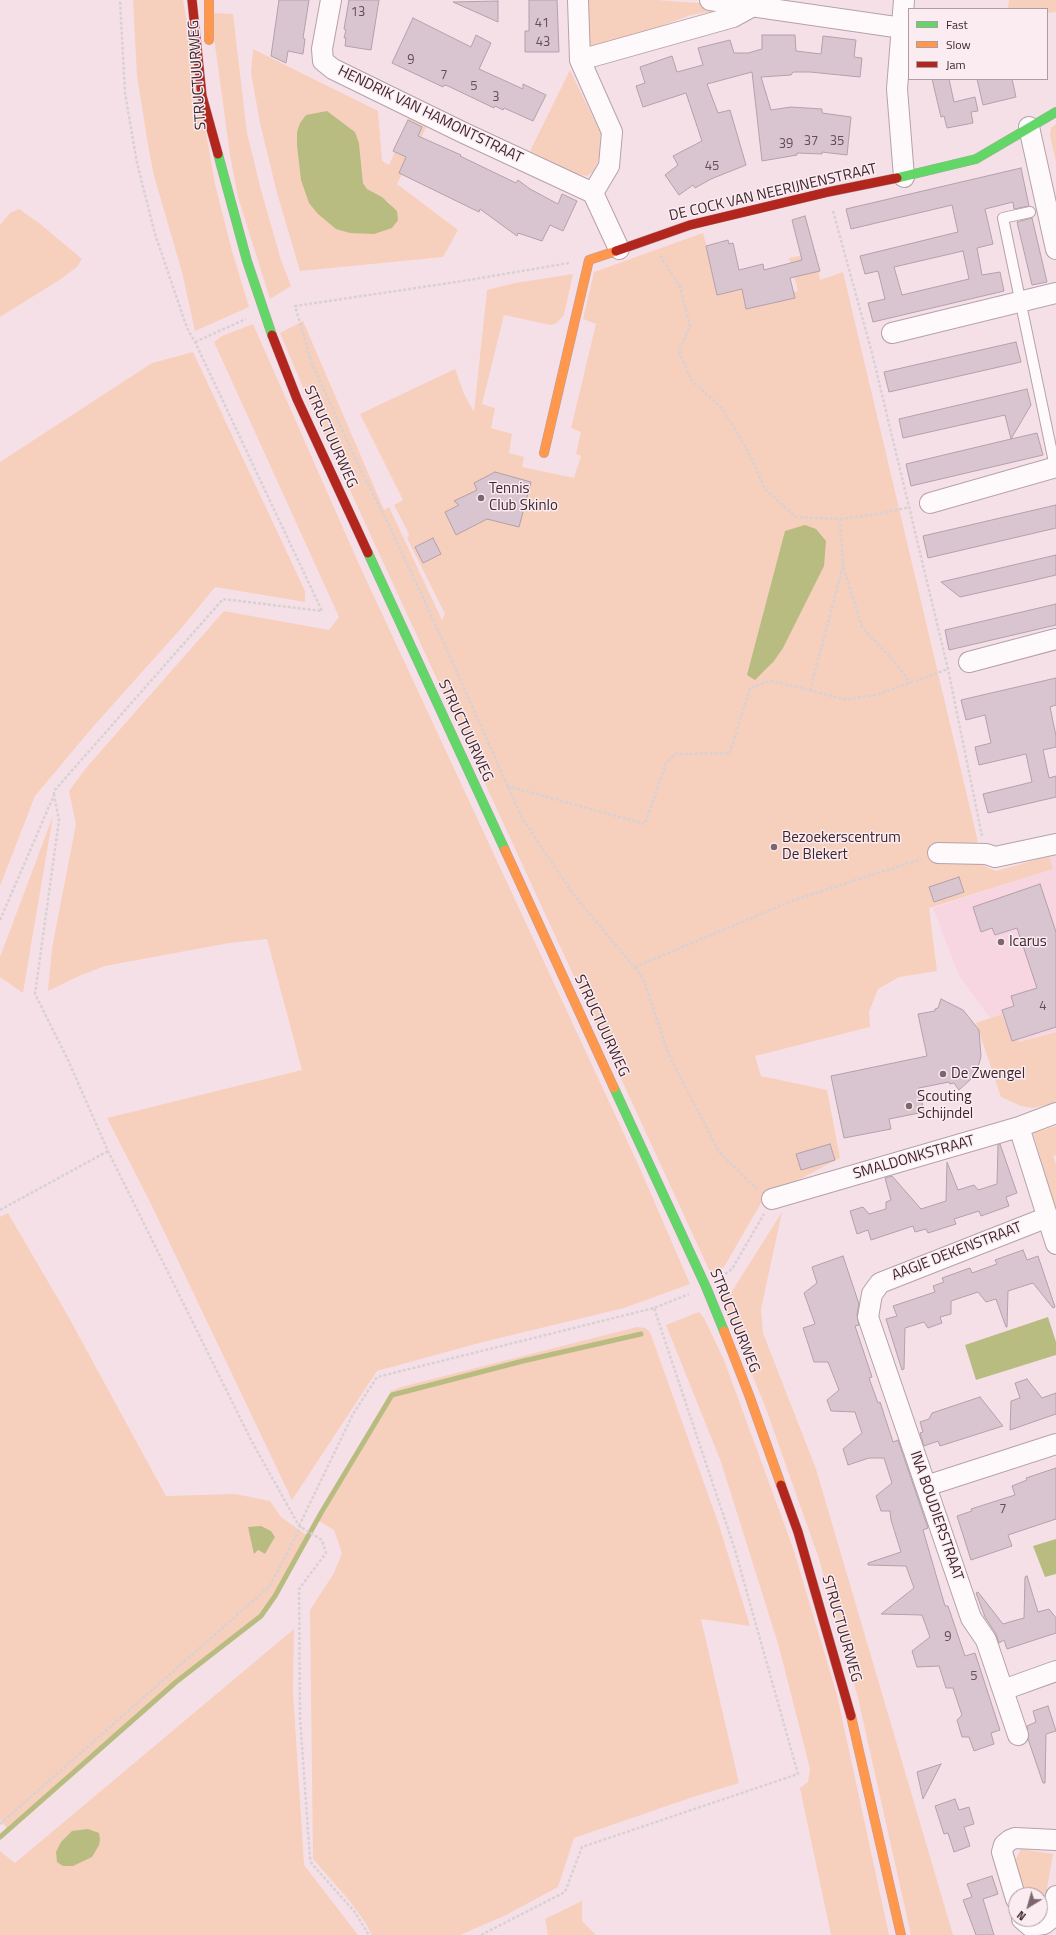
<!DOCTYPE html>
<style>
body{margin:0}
#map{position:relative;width:1056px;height:1935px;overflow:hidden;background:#f6e0e8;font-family:"Titillium Web",sans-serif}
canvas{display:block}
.legend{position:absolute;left:908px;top:8px;width:140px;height:72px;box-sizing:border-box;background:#faecf1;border:1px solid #af9ca3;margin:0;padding:5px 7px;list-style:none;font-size:12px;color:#3e252e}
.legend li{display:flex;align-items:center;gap:8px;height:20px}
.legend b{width:20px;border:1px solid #af9ca3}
.north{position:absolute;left:1008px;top:1887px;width:40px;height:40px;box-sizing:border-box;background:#faecf1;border:1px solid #af9ca3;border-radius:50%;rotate:217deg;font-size:11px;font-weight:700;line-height:16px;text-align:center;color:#3e252e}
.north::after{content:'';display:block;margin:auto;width:14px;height:18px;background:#7e666f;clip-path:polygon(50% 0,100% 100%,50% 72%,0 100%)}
</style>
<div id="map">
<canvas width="1056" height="1935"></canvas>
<ul class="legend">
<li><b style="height:5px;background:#63d668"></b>Fast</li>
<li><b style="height:5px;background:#ff974d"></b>Slow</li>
<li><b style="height:5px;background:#b3261e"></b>Jam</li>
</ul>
<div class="north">N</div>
</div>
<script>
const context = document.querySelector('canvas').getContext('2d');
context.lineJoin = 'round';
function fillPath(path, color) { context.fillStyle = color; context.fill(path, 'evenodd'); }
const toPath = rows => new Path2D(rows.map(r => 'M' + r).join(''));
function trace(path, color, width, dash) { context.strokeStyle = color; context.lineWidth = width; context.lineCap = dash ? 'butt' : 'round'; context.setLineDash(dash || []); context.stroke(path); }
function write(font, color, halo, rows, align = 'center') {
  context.font = font + ' "Titillium Web",sans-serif'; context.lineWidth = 3; context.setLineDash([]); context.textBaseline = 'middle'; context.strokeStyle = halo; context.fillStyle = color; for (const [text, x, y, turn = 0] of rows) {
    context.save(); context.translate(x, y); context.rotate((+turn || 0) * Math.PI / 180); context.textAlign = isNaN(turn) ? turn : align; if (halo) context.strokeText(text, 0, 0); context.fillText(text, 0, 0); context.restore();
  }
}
fillPath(toPath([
 [1056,853,1056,1031,1019,1042,1007,1028,1002,1014,990,1018,959,976,933,908,1052,869,1049,856]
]), '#f8d6e1');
fillPath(toPath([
 [133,0,183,0,215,184,232,251,249,307,195,331,182,272,154,176,148,145,137,76],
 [586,0,656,0,727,5,727,9,691,15,601,48,594,48,589,44],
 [1009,0,1056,0,1056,12,1047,13,1047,9,1006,9,1008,8],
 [214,13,233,14,247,133,261,190,281,260,291,286,270,299,238,197,230,155,213,30],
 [253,49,378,111,382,161,389,165,413,112,430,120,397,184,458,230,443,257,300,271,277,193,260,123,251,73],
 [327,111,355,132,359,143,363,183,367,189,392,204,301,180,297,146,297,132,300,123],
 [570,70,601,134,600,157,594,171,587,176,576,174,530,151],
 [1056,124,1056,163,1050,135,1051,128],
 [19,209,39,223,82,259,77,267,61,279,0,317,0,225,10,213],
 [703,233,715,277,739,270,747,303,798,291,789,258,816,253,820,280,843,272,978,842,966,845,977,863,996,871,1049,856,1053,869,929,908,937,971,899,977,878,989,869,1012,870,1027,755,1056,761,1076,827,1090,840,1158,764,1198,724,1267,711,1274,307,397,280,333,303,321,384,510,389,507,442,620,445,614,407,538,409,534,394,505,403,500,360,414,455,369,464,394,474,412,487,290,515,283,573,274,564,315,557,323,551,325,504,315,482,404,495,408,491,428,512,434,509,453,524,457,522,467,574,478,581,456,576,454,581,432,571,428,596,324,583,319,594,272],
 [253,324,358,562,638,1164,690,1284,624,1308,483,1342,377,1371,292,1500,150,1202,107,1118,302,1070,267,939,229,943,105,966,79,976,48,991,52,948,76,824,69,791,86,768,224,611,329,630,339,617,214,342,222,336],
 [193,352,305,591,305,602,215,587,184,625,92,728,35,796,0,886,0,462,152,363],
 [53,816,31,945,23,993,0,977,0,957],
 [1002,1014,1007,1028,1019,1042,1056,1032,1056,1103,1032,1108,1021,1106,1001,1097,976,1023],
 [1056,1126,1056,1155,1053,1156,1056,1164,1056,1211,1033,1133],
 [782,1212,761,1309,763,1333,816,1469,953,1935,911,1935,858,1698,819,1559,765,1406,722,1301,724,1297,729,1296],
 [8,1213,68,1316,166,1496,235,1494,270,1501,281,1517,308,1536,262,1614,178,1680,89,1755,7,1828,0,1820,0,1217],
 [248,1528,266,1529,271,1531,275,1537,265,1554,257,1550],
 [699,1312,704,1318,724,1360,793,1548,837,1695,889,1935,831,1935,800,1788,808,1782,810,1769,779,1647,721,1462,666,1325],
 [637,1327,645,1328,650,1332,719,1525,750,1626,701,1619,739,1783,693,1797,574,1838,558,1887,504,1916,460,1935,372,1935,365,1922,348,1899,313,1859,310,1610,334,1573,342,1553,334,1530,317,1520,391,1391,401,1387],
 [294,1629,293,1692,304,1865,358,1935,0,1935,0,1851,15,1863],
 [1021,1849,1053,1854,1045,1900,1040,1908,1040,1895,1027,1895,1015,1861],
 [582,1901,582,1921,596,1935,548,1935,545,1919]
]), '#f7cfbd');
fillPath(toPath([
 [327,111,355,132,359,143,363,183,367,189,382,197,397,211,398,220,392,228,374,234,350,233,336,229,318,214,309,203,301,180,297,146,297,132,300,123,306,115],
 [805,525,816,529,826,541,824,566,783,648,774,661,755,680,747,675,785,531],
 [1048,1317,1056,1342,1056,1355,976,1380,965,1345],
 [261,1526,271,1531,275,1537,265,1554,258,1550,254,1554,248,1527],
 [1056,1539,1056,1574,1045,1577,1033,1546],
 [88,1829,99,1833,100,1840,99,1845,92,1857,73,1866,63,1866,57,1862,56,1852,61,1842,72,1831]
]), '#b8bc81');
trace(toPath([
 [0,1837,176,1682,261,1616,275,1596,321,1513,392,1395,523,1361,641,1334]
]), '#b8bc81', 5);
const building = toPath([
 [279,0,309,0,303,38,305,39,303,54,288,51,286,63,271,56,279,0],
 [349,0,379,0,371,50,345,46,346,38,344,38,346,30,344,29,349,0],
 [529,0,557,0,559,52,525,52,525,31,529,31,529,0],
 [498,1,498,22,453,2,498,1],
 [413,18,471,47,476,35,491,43,479,69,523,89,523,84,546,95,533,121,504,108,503,110,495,106,494,108,448,86,444,85,443,87,392,63,413,18],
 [762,35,795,35,796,51,821,54,823,36,856,40,854,57,862,58,860,77,810,72,793,72,791,75,761,77,771,110,791,107,822,109,822,113,851,117,847,155,822,152,822,154,797,153,797,155,762,161,752,72,707,84,718,113,730,110,746,165,711,179,695,188,693,185,679,195,665,175,678,165,673,156,702,141,686,93,643,107,636,86,645,83,640,67,672,56,677,72,703,65,698,48,730,40,734,53,748,53,762,49,762,35],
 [932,79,949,79,954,102,975,97,978,111,971,112,973,123,947,128,944,116,941,117,932,79],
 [977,79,1012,79,1016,97,983,105,977,79],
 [408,120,422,127,418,136,461,155,460,156,516,183,518,180,530,189,558,204,562,194,577,201,563,231,550,225,542,241,518,233,517,236,480,209,479,212,399,173,406,157,393,151,408,120],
 [1021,168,1029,206,1014,209,1013,202,985,209,993,244,977,248,982,275,1000,272,1004,291,873,322,868,303,885,299,878,271,865,274,860,256,958,232,952,205,851,229,846,209,1021,168],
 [963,251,969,279,902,295,894,267,963,251],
 [805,216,820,271,790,278,795,298,746,309,742,289,717,295,706,246,728,240,729,244,733,243,739,270,763,264,764,270,802,260,792,220,805,216],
 [1032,218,1047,282,1032,285,1017,222,1032,218],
 [1016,342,1021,362,889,392,884,372,1016,342],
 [1027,389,1031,405,1011,439,1037,433,1043,455,911,486,906,464,1011,439,1005,415,903,438,899,419,1027,389],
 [495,472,531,482,519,527,487,519,456,535,445,512,459,505,454,501,477,490,474,483,495,472],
 [1056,505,1056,528,928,558,923,536,1056,505],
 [433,538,441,554,423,563,415,547,433,538],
 [1056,555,1056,575,1031,581,960,597,941,582,1056,555],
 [1056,604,1056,625,949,650,945,630,1056,604],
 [1056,678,1056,705,1050,707,1056,736,1056,747,1043,750,1049,778,1056,776,1056,797,988,813,983,794,1032,782,1026,754,979,765,975,747,991,743,985,715,966,720,961,700,1056,678],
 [959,877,964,892,934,902,929,887,959,877],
 [1040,884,1056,932,1056,1027,1012,1041,1002,1010,1014,1006,1011,996,1037,988,1017,928,995,935,992,928,981,932,973,907,1040,884],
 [941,999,963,1010,979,1030,981,1056,979,1064,971,1079,959,1090,954,1083,950,1084,949,1082,919,1088,924,1112,889,1119,891,1129,844,1138,831,1076,927,1056,918,1014,935,1011,935,1009,938,1008,941,999],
 [830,1144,835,1160,801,1170,796,1154,830,1144],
 [1000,1144,1017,1193,1006,1197,1009,1206,981,1216,979,1211,954,1219,956,1224,928,1233,926,1229,915,1232,913,1226,871,1240,868,1230,857,1234,850,1211,863,1207,869,1214,886,1209,886,1202,891,1200,885,1178,892,1176,921,1209,946,1201,947,1162,958,1190,974,1185,978,1190,997,1184,998,1145,1000,1144],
 [1023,1250,1027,1260,1038,1256,1055,1307,1053,1308,1033,1283,1008,1291,1007,1327,1006,1327,996,1299,986,1302,978,1292,951,1301,951,1314,940,1317,942,1323,928,1328,924,1322,905,1328,904,1369,902,1370,886,1319,897,1316,893,1306,935,1292,933,1286,944,1282,942,1278,970,1268,972,1273,997,1264,995,1260,1023,1250],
 [843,1256,859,1304,857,1315,859,1325,855,1326,872,1377,869,1378,878,1403,880,1402,893,1442,898,1440,928,1528,923,1530,945,1606,948,1606,965,1656,975,1653,1000,1730,991,1733,994,1744,974,1751,969,1737,962,1737,957,1720,962,1715,953,1688,946,1688,939,1666,917,1667,912,1651,930,1637,922,1615,881,1614,914,1588,906,1566,868,1565,868,1563,901,1552,891,1520,890,1511,881,1511,876,1496,892,1483,884,1458,869,1458,848,1465,843,1449,862,1433,855,1412,831,1411,827,1400,839,1390,828,1362,814,1362,803,1328,815,1324,804,1293,817,1283,812,1267,843,1256],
 [1027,1379,1042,1398,1056,1393,1056,1414,1010,1430,1011,1401,1020,1398,1015,1383,1027,1379],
 [980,1397,1003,1426,940,1446,938,1441,924,1446,920,1433,923,1432,920,1422,929,1419,932,1413,980,1397],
 [1056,1468,1056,1519,1008,1535,1012,1546,971,1560,957,1516,972,1511,971,1509,1015,1495,1012,1486,1027,1480,1026,1478,1056,1468],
 [1027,1576,1038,1612,1049,1609,1056,1618,1056,1633,1007,1649,1004,1640,999,1643,996,1634,985,1617,976,1593,978,1592,1003,1624,1013,1621,1024,1618,1025,1577,1027,1576],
 [1048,1706,1056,1731,1046,1734,1045,1783,1043,1783,1028,1739,1027,1726,1036,1722,1033,1711,1048,1706],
 [941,1764,923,1799,917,1772,941,1764],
 [955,1799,959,1810,969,1807,974,1824,964,1827,970,1846,954,1852,948,1833,944,1834,935,1806,955,1799],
 [992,1876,998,1894,983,1899,994,1935,976,1935,963,1900,972,1897,967,1884,992,1876]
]);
fillPath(building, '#d9c5d0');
trace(building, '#b3a0aa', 1);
const lane = toPath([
 [1030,212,1003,218,1055,467]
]);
const street = toPath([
 [331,0,322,49,323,61,333,69,464,133,593,193,619,249],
 [578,0,580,60,612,132,609,166,593,193],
 [710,0,902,28],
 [904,0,897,89,904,177],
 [580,60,733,17,755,5],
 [1029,127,1056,249],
 [892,333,1056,293],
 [930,503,1056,467],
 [969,662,1056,639],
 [938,853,986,854,995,857,1056,844],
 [1019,1127,1056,1244],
 [772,1199,1019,1127,1056,1113],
 [926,1486,1056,1444],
 [1003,1690,1056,1671],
 [1018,1735,986,1640,971,1618,868,1317,872,1294,880,1283,1048,1217],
 [1016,1899,1002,1852,1004,1845,1010,1840,1015,1838,1056,1840],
 [1022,1919,1030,1926,1044,1924,1049,1920,1053,1911,1056,1896]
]);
const fast = toPath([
 [218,154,247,261,272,335],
 [897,178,976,159,1056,112],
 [368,553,505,850],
 [614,1088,706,1287,724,1331]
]);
const slow = toPath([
 [209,0,209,40],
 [544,453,589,260,616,251],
 [505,850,614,1088],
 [724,1331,749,1395,781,1485],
 [851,1716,901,1935]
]);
const jam = toPath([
 [192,0,202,96,218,154],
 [616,251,690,225,828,192,897,178],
 [272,335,297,399,368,553],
 [781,1485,798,1532,851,1716]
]);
trace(lane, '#b6a1a9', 12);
trace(street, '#b6a1a9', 22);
trace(fast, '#b6a1a9', 10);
trace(slow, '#b6a1a9', 10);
trace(jam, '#b6a1a9', 10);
trace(toPath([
 [833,211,872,353,948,669,982,836],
 [660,256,680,287,690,326,679,351,691,380,722,408,749,453,765,489,796,517,840,519,843,566],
 [569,263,463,281,295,306,312,364,362,473,389,525,439,632,521,816,570,890,643,978,668,1053,719,1152,757,1189],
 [195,342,246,319],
 [840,519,878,514,910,507],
 [810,690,843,566,862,627,899,667,910,683],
 [507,786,645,824,666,763,675,754,730,753,750,688,770,681,802,688,846,700,879,694,948,669],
 [54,795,54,791,223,599,322,611,195,342,187,328,155,234,137,163,125,93,120,0],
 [0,920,54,795,59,820,35,994,68,1060,108,1151,251,1440,299,1526,322,1540,326,1553,299,1589,300,1718,310,1858,312,1864,354,1911,369,1935],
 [635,967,794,900,921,859],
 [0,1210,108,1151],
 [721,1277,732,1269,764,1214],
 [299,1526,353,1414,377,1377,654,1308,689,1294],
 [0,1824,270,1586,301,1526],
 [481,1935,565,1892,582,1847,798,1774,735,1550,654,1308]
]), '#d8d1d4', 2.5, [3, 2]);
trace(lane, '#fefafc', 10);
trace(street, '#fefafc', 20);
trace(fast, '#63d668', 9);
trace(slow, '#ff974d', 9);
trace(jam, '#b3261e', 9);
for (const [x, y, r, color] of [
 [481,498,4,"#7e666f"],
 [774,847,4,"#7e666f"],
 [1001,942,4,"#7e666f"],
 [943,1074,4,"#7e666f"],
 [909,1106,4,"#7e666f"]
]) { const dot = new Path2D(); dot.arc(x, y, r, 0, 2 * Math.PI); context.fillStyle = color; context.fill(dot); trace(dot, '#faecf1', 1.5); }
write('13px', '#654d56', null, [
 ["13",358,13],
 ["41",542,24],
 ["43",543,43],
 ["9",411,61],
 ["7",444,76],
 ["5",474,87],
 ["3",496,98],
 ["37",811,142],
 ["35",837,142],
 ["39",786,145],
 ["45",712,167],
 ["4",1043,1007],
 ["7",1003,1510],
 ["9",948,1638],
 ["5",974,1677]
]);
write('15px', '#3e252e', '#faecf1', [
 ["STRUCTUURWEG",198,75,-94],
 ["HENDRIK VAN HAMONTSTRAAT",430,115,26],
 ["DE COCK VAN NEERIJNENSTRAAT",773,193,-13],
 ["STRUCTUURWEG",330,437,66],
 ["STRUCTUURWEG",465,731,65],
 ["STRUCTUURWEG",601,1026,65],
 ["SMALDONKSTRAAT",914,1158,-16],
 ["AAGJE DEKENSTRAAT",957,1252,-21],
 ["STRUCTUURWEG",734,1321,68],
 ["INA BOUDIERSTRAAT",936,1516,71],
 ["STRUCTUURWEG",841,1629,74]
]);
write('15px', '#3e252e', '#faecf1', [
 ["Tennis",489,489],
 ["Club Skinlo",489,506],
 ["Bezoekerscentrum",782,838],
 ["De Blekert",782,855],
 ["Icarus",1009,942],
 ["De Zwengel",951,1074],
 ["Scouting",917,1097],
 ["Schijndel",917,1114]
], 'left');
</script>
